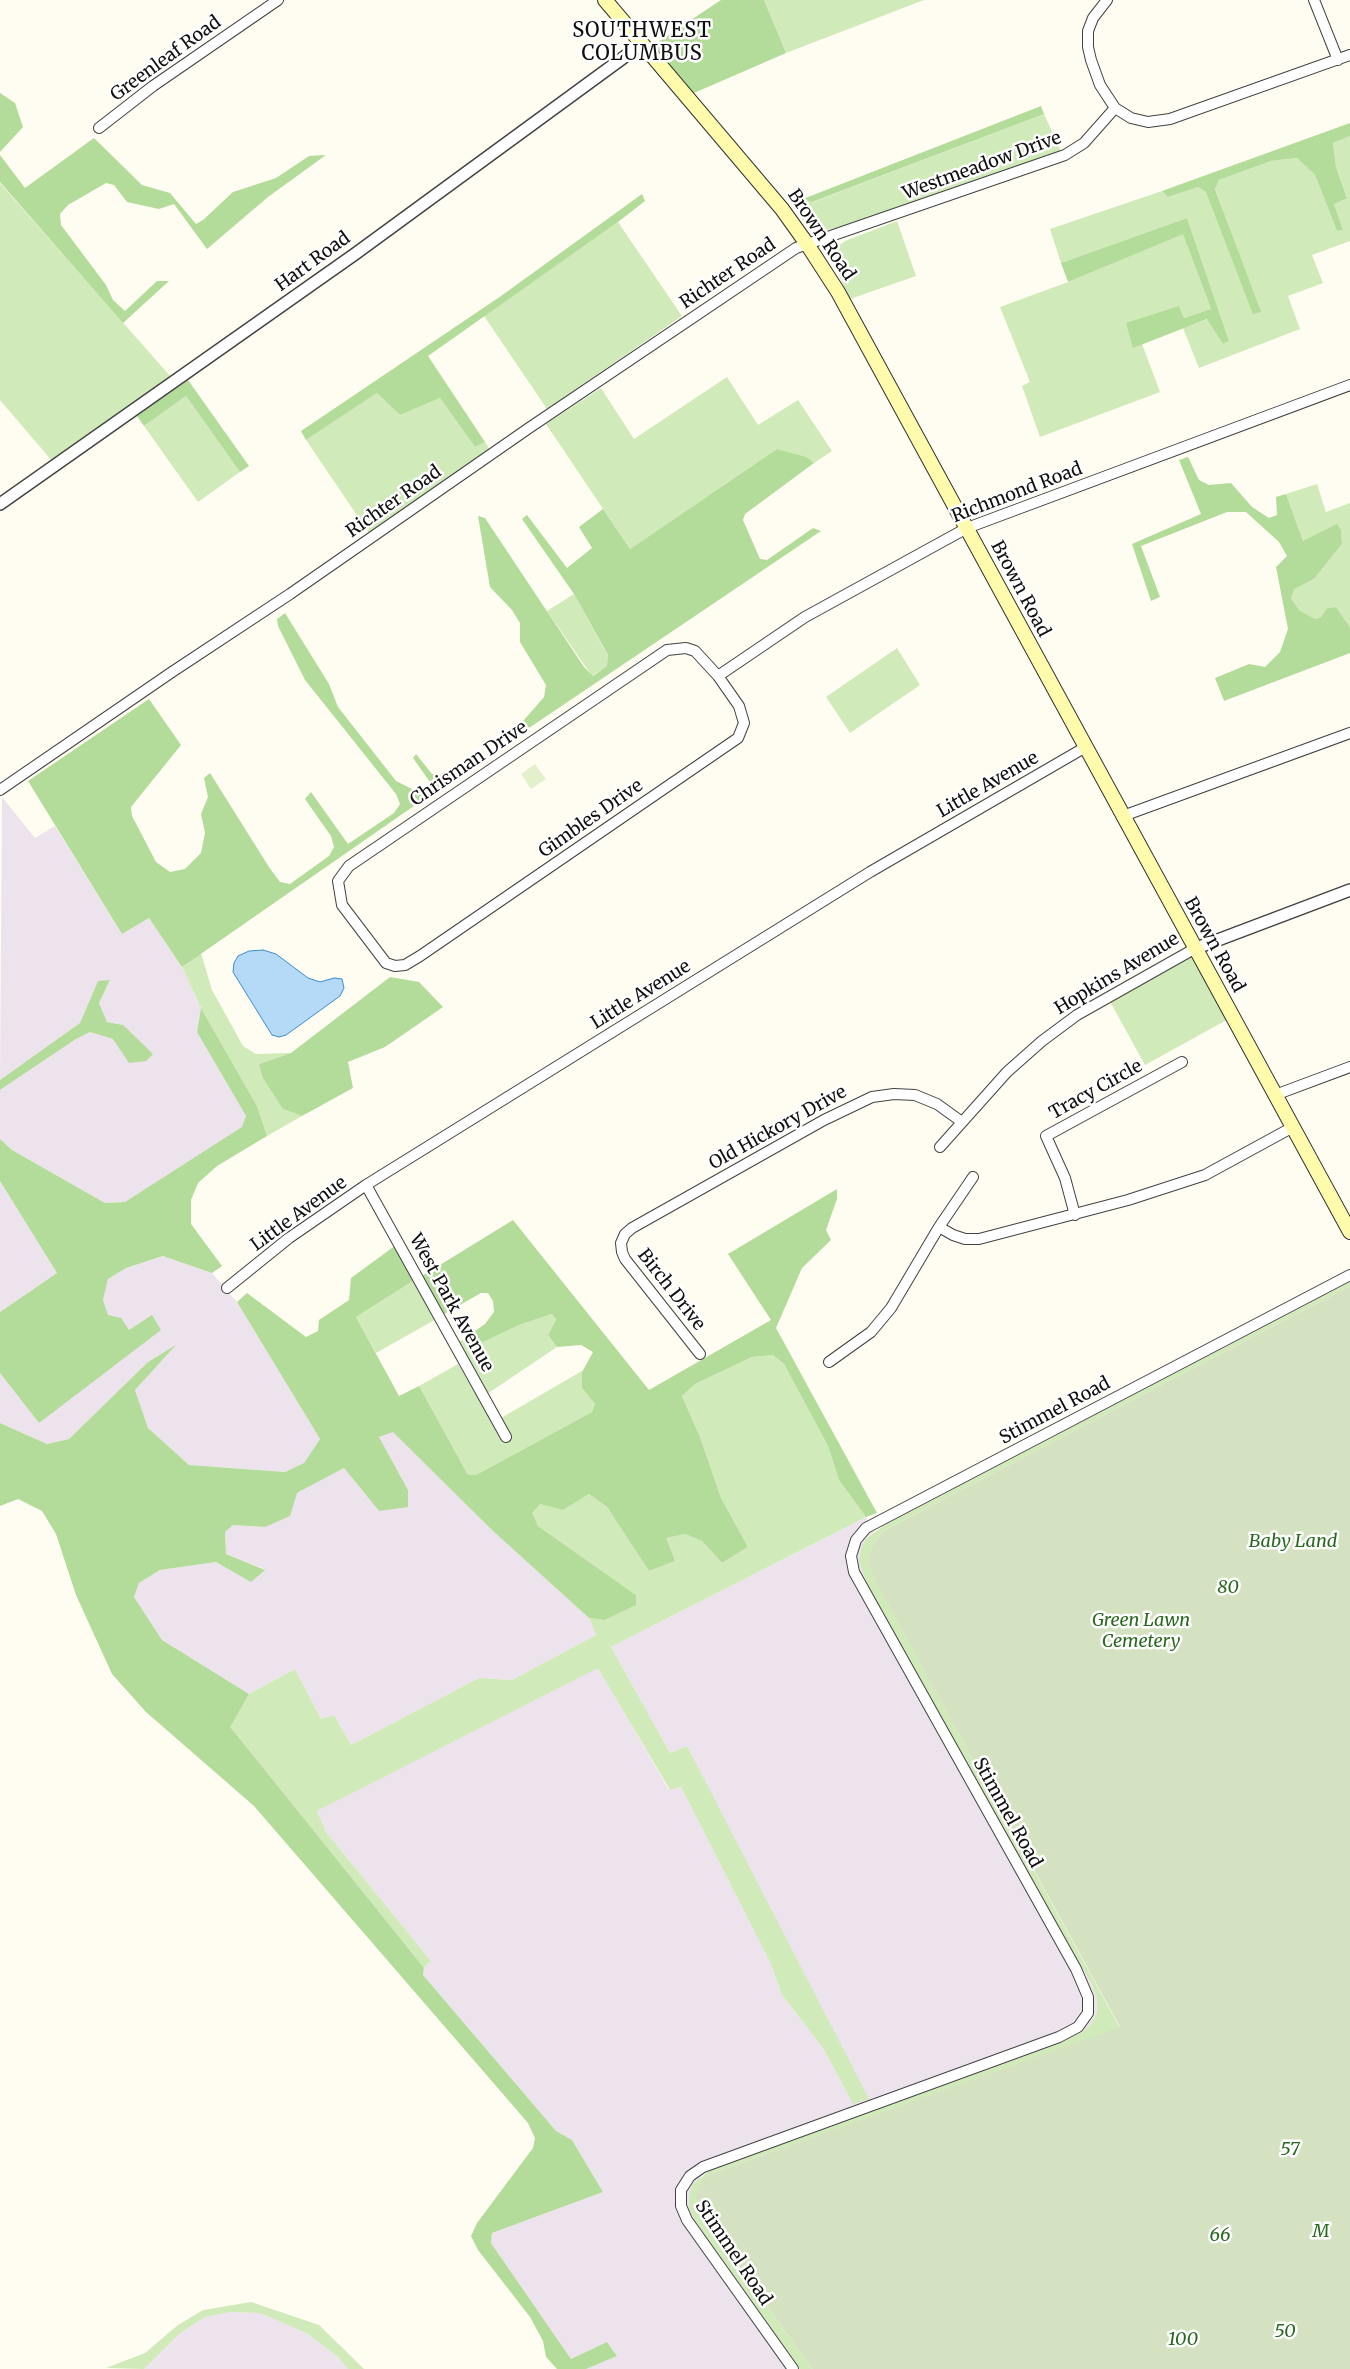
<!DOCTYPE html>
<style>
body{margin:0}
canvas{display:block;background:#fffdf1}
</style>
<canvas width="1350" height="2369"></canvas>
<script>
const context = document.querySelector('canvas').getContext('2d');
context.lineJoin = 'round';
function fillPath(path, color) { context.fillStyle = color; context.fill(path, 'evenodd'); }
const toPath = rows => new Path2D(rows.map(r => 'M' + r).join(''));
function trace(path, color, width, dash) { context.strokeStyle = color; context.lineWidth = width; context.lineCap = dash ? 'butt' : 'round'; context.setLineDash(dash || []); context.stroke(path); }
function write(font, color, halo, rows, align = 'center') {
  context.font = font + ' Merriweather,serif'; context.lineWidth = 5; context.setLineDash([]); context.textBaseline = 'middle'; context.strokeStyle = halo; context.fillStyle = color; for (const [text, x, y, turn = 0] of rows) {
    context.save(); context.translate(x, y); context.rotate((+turn || 0) * Math.PI / 180); context.textAlign = isNaN(turn) ? turn : align; if (halo) context.strokeText(text, 0, 0); context.fillText(text, 0, 0); context.restore();
  }
}
fillPath(toPath([
 [2,797,35,838,55,826,122,934,149,918,182,967,201,1008,197,1032,246,1116,243,1127,125,1202,105,1203,12,1150,0,1139,0,1090,76,1039,90,1032,113,1039,123,1025,107,1022,99,1003,110,981,98,981,80,1023,0,1080],
 [0,1181,57,1273,0,1312],
 [164,1256,212,1273,237,1302,320,1439,304,1463,285,1472,189,1465,148,1428,135,1390,174,1347,148,1362,69,1439,47,1444,0,1423,0,1373,39,1423,129,1330,108,1315,103,1300,108,1279,126,1268],
 [393,1431,493,1531,589,1618,596,1635,512,1680,479,1678,351,1745,334,1715,321,1719,295,1669,249,1694,162,1640,134,1597,139,1583,160,1570,216,1562,252,1581,264,1569,226,1554,225,1532,233,1525,265,1527,297,1493,344,1468,379,1511,408,1490,379,1437],
 [866,1517,874,1532,866,1539,1092,1985,1097,2000,1097,2012,1091,2024,1084,2031,1061,2043,709,2171,701,2176,696,2222,800,2369,586,2369,617,2356,607,2342,571,2359,491,2243,492,2233,603,2192,572,2140,556,2131,423,1975,424,1968,431,1961,326,1832,317,1811,598,1667,669,1790,681,1787,770,1962,782,1995,823,2048,853,2104,687,1746,670,1753,611,1647],
 [231,2312,260,2313,308,2334,338,2357,348,2369,144,2369,179,2334,205,2317]
]), '#ede3ed');
fillPath(toPath([
 [764,0,924,0,786,53],
 [1044,114,1061,151,840,227,816,232,810,230,791,204,803,199,813,202],
 [1350,136,1350,241,1312,255,1323,283,1288,296,1300,329,1199,368,1183,328,1208,319,1223,344,1229,341,1187,218,1061,263,1050,229,1162,191,1168,197,1198,187,1206,192,1260,312,1215,188,1219,180,1271,161,1297,158,1315,175,1337,231,1343,230,1334,204,1347,197,1336,167,1333,143],
 [0,183,171,377,53,462,0,400],
 [897,221,916,276,850,299,831,258,833,250,845,241],
 [618,222,682,316,547,409,484,316],
 [1183,233,1211,309,1184,318,1179,306,1133,348,1142,344,1160,392,1040,437,1022,386,1030,382,1000,307,1068,282],
 [727,377,758,425,798,400,832,451,814,463,807,457,777,449,630,549,546,424,601,388,634,439],
 [377,393,400,415,440,398,475,447,485,442,490,450,369,533,306,440],
 [186,396,240,472,198,502,144,426],
 [1317,484,1326,512,1350,503,1350,627,1336,607,1327,608,1321,617,1315,619,1299,610,1291,598,1293,589,1314,579,1342,544,1341,530,1303,541,1286,494],
 [574,594,608,656,607,666,592,676,547,611],
 [897,648,920,685,850,733,826,697],
 [1194,951,1232,1017,1145,1065,1108,998],
 [201,953,212,990,243,1046,256,1054,291,1053,259,1064,283,1109,302,1116,267,1136,257,1106,201,1008,182,967],
 [416,1279,438,1318,376,1353,356,1317],
 [1350,1282,1350,1286,883,1531,872,1546,869,1565,876,1582,1120,2028,713,2173,701,2213,812,2369,800,2369,696,2222,689,2208,689,2196,692,2185,709,2171,1061,2043,1084,2031,1091,2024,1097,2012,1097,2000,1092,1985,871,1594,859,1561,861,1549,866,1539,883,1526],
 [552,1314,556,1318,548,1335,557,1347,487,1394,457,1343,468,1336,472,1342,479,1344,519,1325],
 [773,1355,784,1364,828,1446,839,1480,866,1517,611,1647,670,1753,687,1746,869,2099,853,2104,823,2048,782,1995,770,1962,681,1787,670,1790,598,1668,317,1811,326,1832,431,1961,424,1968,229,1727,249,1694,295,1669,321,1719,334,1715,351,1745,479,1678,512,1680,596,1635,589,1618,604,1620,636,1595,538,1526,531,1513,540,1504,563,1510,589,1494,607,1507,649,1571,675,1561,665,1538,685,1534,702,1541,722,1563,748,1547,721,1498,700,1437,682,1396,695,1384,752,1357],
 [458,1364,504,1443,512,1439,501,1418,582,1371,582,1388,595,1404,592,1412,476,1475,468,1475,419,1386],
 [251,2302,319,2325,364,2369,348,2369,338,2357,308,2334,260,2313,231,2312,205,2317,179,2334,144,2369,106,2368,145,2353,178,2325,203,2310]
]), '#d0eaba');
fillPath(toPath([
 [721,0,764,0,786,53,694,93,652,46],
 [0,93,15,103,23,127,0,152],
 [1041,106,1044,114,812,202,803,199],
 [1350,123,1350,136,1333,143,1336,167,1347,198,1334,204,1343,230,1337,231,1315,175,1297,158,1271,161,1219,180,1215,189,1261,312,1253,314,1206,192,1198,187,1168,197,1162,191],
 [94,138,142,185,170,193,196,224,203,220,233,192,276,178,309,156,326,155,268,197,207,249,174,204,159,209,127,202,114,185,106,183,68,205,60,214,61,225,106,285,113,300,125,311,157,281,169,281,123,323,0,182,0,155,25,188],
 [642,194,645,201,618,222,428,356,485,442,475,447,440,398,400,415,377,393,306,440,301,431,501,296],
 [1187,218,1229,341,1223,344,1207,319,1133,348,1126,323,1179,306,1184,318,1211,309,1183,234,1068,282,1061,263],
 [188,380,249,466,240,472,186,396,144,426,137,416],
 [777,449,807,457,814,463,745,514,743,520,760,559,767,560,813,528,821,531,520,734,517,728,544,697,546,685,520,642,520,623,512,610,490,587,478,516,485,518,584,667,593,676,607,666,608,655,574,594,522,519,527,515,567,568,592,548,579,527,603,509,630,549],
 [1188,457,1199,480,1209,485,1231,483,1252,507,1269,518,1277,515,1276,497,1286,494,1303,541,1337,524,1341,530,1342,544,1314,579,1294,589,1291,598,1299,610,1315,619,1321,617,1327,608,1336,607,1350,627,1350,653,1224,701,1215,678,1249,664,1265,667,1280,652,1288,629,1276,567,1287,556,1279,542,1246,512,1227,512,1141,546,1160,597,1151,601,1132,544,1201,514,1179,460],
 [285,613,329,684,338,707,396,781,412,789,425,790,432,785,413,758,416,754,432,774,440,774,447,783,182,967,149,918,122,934,28,781,149,699,181,745,131,807,132,816,156,862,170,872,185,869,201,853,205,833,201,814,208,797,204,778,210,773,269,867,280,882,290,884,329,856,334,847,331,836,305,799,311,792,348,844,394,813,400,804,396,794,305,680,278,626,277,619],
 [390,977,419,982,443,1007,385,1047,348,1062,353,1088,302,1116,283,1109,263,1078,259,1064,291,1053],
 [110,980,99,1003,107,1022,123,1025,153,1054,146,1061,129,1063,113,1039,90,1032,76,1039,0,1090,0,1080,80,1023,98,981],
 [201,1008,257,1106,267,1136,217,1166,198,1183,191,1200,191,1224,222,1266,212,1273,163,1256,126,1268,108,1279,103,1300,108,1315,121,1318,129,1330,152,1315,161,1330,39,1423,0,1373,0,1312,57,1273,0,1181,0,1139,12,1150,105,1203,125,1202,242,1127,246,1116,197,1032],
 [837,1189,837,1199,826,1230,831,1240,802,1268,776,1328,877,1513,866,1517,839,1480,828,1446,784,1364,773,1355,752,1357,695,1384,682,1396,700,1437,721,1498,748,1547,722,1563,702,1541,685,1534,666,1538,675,1561,649,1571,607,1507,589,1494,563,1510,540,1504,532,1513,538,1526,636,1595,636,1605,604,1620,589,1618,493,1531,393,1432,379,1437,408,1490,408,1507,379,1511,344,1468,297,1493,290,1516,265,1527,233,1525,225,1532,226,1554,265,1570,251,1582,216,1562,160,1570,139,1583,134,1597,162,1640,249,1694,230,1727,424,1968,423,1975,556,2131,572,2140,603,2192,492,2233,491,2243,571,2359,607,2342,617,2356,586,2369,557,2369,546,2357,543,2341,530,2317,478,2250,471,2236,477,2223,533,2148,535,2138,528,2123,254,1806,146,1712,112,1674,76,1595,56,1534,42,1511,18,1499,0,1506,0,1423,47,1444,69,1439,148,1362,176,1345,135,1390,148,1428,189,1465,285,1472,304,1463,320,1439,237,1302,247,1293,306,1337,318,1331,319,1320,349,1300,351,1278,396,1245,416,1279,356,1317,399,1396,419,1386,468,1475,476,1475,592,1412,595,1404,582,1388,582,1372,593,1352,581,1345,557,1347,548,1335,556,1319,552,1314,519,1325,479,1344,472,1342,468,1336,485,1324,494,1312,493,1301,488,1293,481,1293,444,1314,422,1276,513,1220,649,1390,771,1320,728,1254]
]), '#b3db99');
fillPath(toPath([
 [1350,1286,1350,2369,812,2369,701,2213,696,2196,698,2187,704,2179,713,2173,1120,2027,876,1582,869,1565,872,1546,883,1531]
]), '#d5e2c1');
fillPath(toPath([
 [535,764,546,779,531,789,521,774]
]), '#e2f1cc');
const water = toPath([
 [263,950,276,954,308,978,320,982,334,978,342,979,344,988,340,996,286,1035,279,1037,272,1035,233,972,234,963,238,956,249,951,263,950]
]);
fillPath(water, '#b5daf7');
trace(water, '#3b8bcf', 1);
const minor = toPath([
 [1107,0,1093,18,1088,31,1088,47,1091,60,1100,85,1115,108,1131,118,1148,122,1170,119,1350,55],
 [1314,0,1338,60],
 [99,128,153,86,278,0],
 [686,648,695,651,718,676,739,706,744,723,738,738,420,956,405,965,395,966,386,963,342,905,338,881,349,866,667,650,686,648],
 [718,676,805,617,967,528,1350,385],
 [0,790,172,672,290,594,529,428,796,248,1065,155,1084,143,1115,108],
 [1123,816,1350,733],
 [1275,1095,1350,1067],
 [940,1147,1007,1072,1042,1041,1077,1015,1194,949],
 [366,1185,506,1437],
 [1075,1215,1065,1178,1046,1136,1182,1062],
 [939,1227,953,1235,965,1239,979,1239,1128,1200,1205,1175,1293,1127],
 [227,1288,289,1238,366,1185,870,872,1084,748],
 [700,1354,625,1259,622,1252,621,1243,625,1234,632,1228,824,1120,872,1097,894,1094,915,1095,937,1104,962,1122],
 [829,1362,871,1332,891,1308,939,1227,973,1177],
 [793,2369,687,2220,681,2206,681,2190,690,2176,703,2167,714,2163,1059,2037,1078,2027,1088,2013,1088,1997,1076,1969,854,1572,851,1556,856,1540,866,1528,1350,1275]
]);
const tertiary = toPath([
 [0,504,355,254,642,44],
 [1194,949,1350,890]
]);
const secondary = toPath([
 [605,0,782,209,807,244,838,292,1350,1232]
]);
trace(minor, '#424242', 12);
trace(tertiary, '#424242', 14);
trace(secondary, '#313131', 16);
trace(minor, '#fff', 10);
trace(tertiary, '#fff', 11);
trace(secondary, '#fffbac', 14);
write('18px', '#0f0f0f', '#fff', [
 ["Greenleaf Road",166,59,-36],
 ["Westmeadow Drive",982,166,-20],
 ["Brown Road",821,235,56],
 ["Hart Road",313,262,-36],
 ["Richter Road",728,274,-34],
 ["Richmond Road",1017,493,-21],
 ["Richter Road",394,502,-35],
 ["Brown Road",1020,589,62],
 ["Chrisman Drive",469,764,-34],
 ["Little Avenue",988,785,-30],
 ["Gimbles Drive",591,819,-35],
 ["Brown Road",1214,945,61],
 ["Hopkins Avenue",1117,974,-31],
 ["Little Avenue",641,995,-32],
 ["Tracy Circle",1096,1090,-29],
 ["Old Hickory Drive",778,1128,-29],
 ["Little Avenue",299,1214,-36],
 ["Birch Drive",671,1290,52],
 ["West Park Avenue",451,1303,61],
 ["Stimmel Road",1055,1411,-28],
 ["Stimmel Road",1007,1813,61],
 ["Stimmel Road",733,2253,56]
]);
write('italic 18px', '#29681e', '#fff', [
 ["Baby Land",1293,1542],
 ["80",1228,1588],
 ["Green Lawn",1141,1621],
 ["Cemetery",1141,1642],
 ["57",1290,2150],
 ["M",1321,2232],
 ["66",1220,2236],
 ["50",1285,2332],
 ["100",1183,2340]
]);
context.letterSpacing = '1px';
write('20px', '#0f0f0f', '#fff', [
 ["SOUTHWEST",642,31],
 ["COLUMBUS",642,54]
]);
context.letterSpacing = '0px';
</script>
